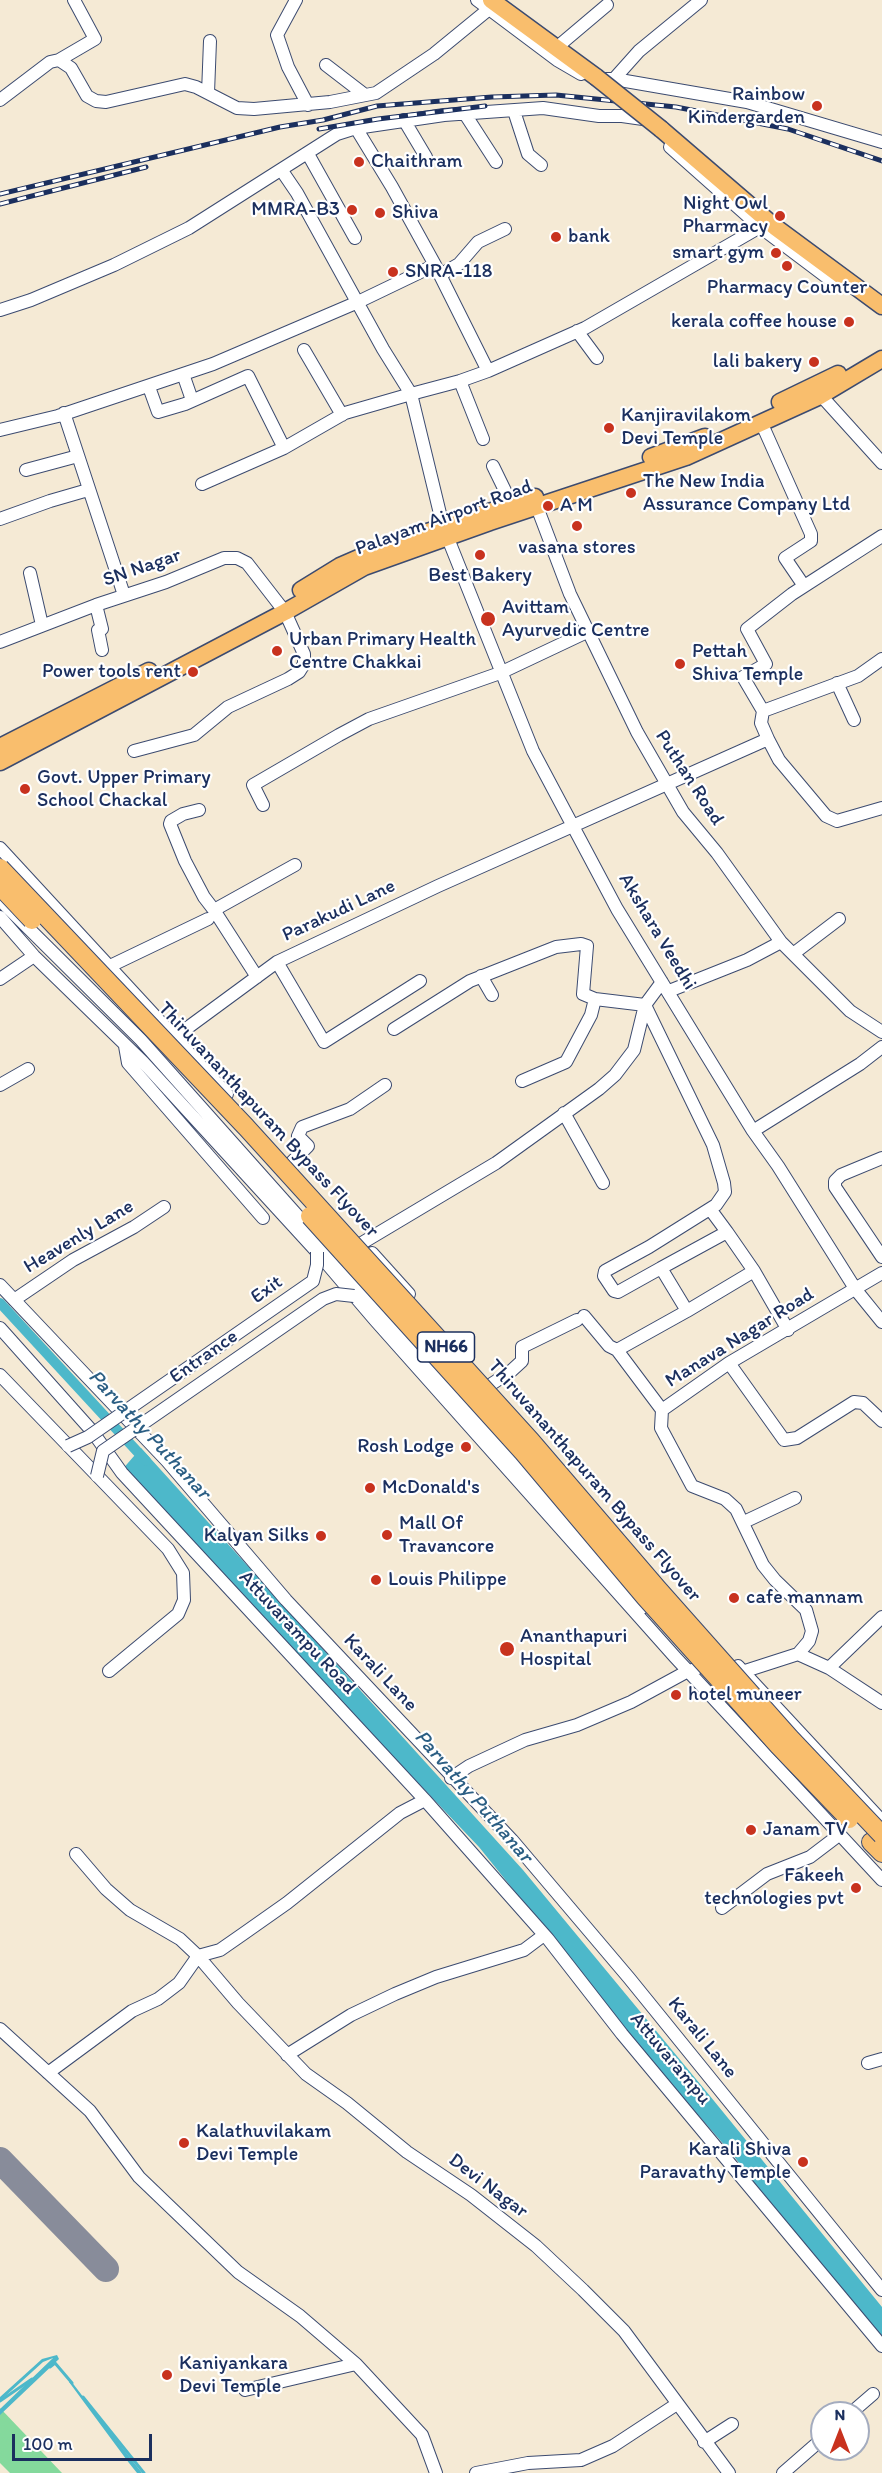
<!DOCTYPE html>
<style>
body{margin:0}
#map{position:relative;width:882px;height:2473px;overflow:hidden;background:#f5ead5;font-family:Itim,sans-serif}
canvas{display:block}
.north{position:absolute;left:810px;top:2401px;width:60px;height:60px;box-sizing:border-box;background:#fff;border:2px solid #a4acbf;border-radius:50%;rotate:0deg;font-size:16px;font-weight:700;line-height:24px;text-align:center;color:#1b2f5e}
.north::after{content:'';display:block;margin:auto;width:21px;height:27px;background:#c8321e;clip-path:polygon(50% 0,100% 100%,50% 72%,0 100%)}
.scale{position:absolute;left:12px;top:2434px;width:140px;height:27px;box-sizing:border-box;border:3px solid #1b2f5e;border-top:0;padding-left:8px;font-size:18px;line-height:21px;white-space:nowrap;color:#1b2f5e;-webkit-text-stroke:4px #fff;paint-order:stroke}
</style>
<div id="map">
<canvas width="882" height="2473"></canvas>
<div class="north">N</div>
<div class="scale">100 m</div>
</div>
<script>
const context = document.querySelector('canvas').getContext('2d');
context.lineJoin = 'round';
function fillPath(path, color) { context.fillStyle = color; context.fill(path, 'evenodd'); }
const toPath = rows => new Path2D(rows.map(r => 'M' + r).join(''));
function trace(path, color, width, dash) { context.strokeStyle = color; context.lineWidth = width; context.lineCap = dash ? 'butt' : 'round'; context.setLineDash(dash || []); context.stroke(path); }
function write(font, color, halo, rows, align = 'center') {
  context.font = font + ' Itim,sans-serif'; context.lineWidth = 4.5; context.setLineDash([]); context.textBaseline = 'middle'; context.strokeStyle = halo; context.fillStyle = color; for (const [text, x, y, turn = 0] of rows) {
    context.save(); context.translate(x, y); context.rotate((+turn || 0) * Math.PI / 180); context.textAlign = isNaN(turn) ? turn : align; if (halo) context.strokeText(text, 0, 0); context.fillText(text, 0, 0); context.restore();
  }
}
fillPath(toPath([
 [0,2408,62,2473,10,2473,0,2463]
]), '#84d99c');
fillPath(toPath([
 [141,1448,523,1870,710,2096,882,2307,882,2349,833,2289,733,2155,650,2060,479,1847,121,1471],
 [57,2355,59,2359,0,2415,0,2409,53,2358,43,2362,0,2401,0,2397,42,2359],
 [71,2381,110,2432,142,2473,137,2473,129,2463,69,2382]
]), '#4db8ca');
trace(toPath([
 [50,2367,55,2363,72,2383],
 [83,2397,144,2473],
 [0,2401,32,2379]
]), '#4db8ca', 3);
trace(toPath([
 [0,1303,146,1461]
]), '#4db8ca', 10);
trace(toPath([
 [0,2160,106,2269]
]), '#888c9a', 26);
const minor = toPath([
 [296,0,277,35,288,67,308,105],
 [477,0,557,60,581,74],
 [562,43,607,5],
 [59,60,95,39,74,0],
 [326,65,365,95],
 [597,79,614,79,747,102,882,142],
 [614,79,639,51,701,0],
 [208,93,210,41],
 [0,100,50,62,59,60,71,68,87,96,96,101,106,102,185,84,196,87,237,108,254,109,330,102,376,93,434,54,489,9],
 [514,111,528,154,541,165],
 [465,114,496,162],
 [404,120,426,157],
 [356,128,392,187,435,265,488,371],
 [670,147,760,227,829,279,847,283],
 [308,154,355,238],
 [760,227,585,328,488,371,460,381,411,394,443,526,533,751,617,909,753,1131,778,1166,856,1290,882,1322],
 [440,275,459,264,478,242,505,229],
 [0,310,31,300,114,265,189,228,337,134,356,128,444,115,543,108,599,116,622,116,650,120],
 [577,331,597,358],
 [304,350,342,415],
 [183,374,192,400],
 [460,381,483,439],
 [149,387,158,412,185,404,248,376,284,448],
 [816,390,882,463],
 [64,413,124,595],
 [761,422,811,534,811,541,785,558,804,586],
 [0,430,58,416,213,364,358,302,435,265],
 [493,466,511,503],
 [26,470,78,456],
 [202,484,284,448,345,413,411,394,383,349,297,193,282,171],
 [534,499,570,594,637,732,683,812,717,853,781,942,850,1011,882,1032],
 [0,519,50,501,88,490],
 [30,573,42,625],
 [96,605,102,629,98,630,102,650],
 [0,642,96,605,166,582,224,558,237,558,247,563,285,612,304,654,304,664,299,672,288,679,228,707,194,735,134,751],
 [837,683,854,720],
 [763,711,743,677,766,664,747,629,792,594,882,536],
 [768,739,779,760,826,816,837,821,882,808],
 [263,805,253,785,339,735,369,719,500,673,589,631],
 [199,810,183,814,171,821,170,824,185,861,204,897,214,910,295,865],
 [0,848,227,1094],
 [0,900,141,1040,532,1479,642,1608],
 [214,910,257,977],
 [0,917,34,956,143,1062,317,1252,375,1320,675,1657,882,1880],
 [793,954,839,919],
 [108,967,208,919],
 [481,976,492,995],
 [0,979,34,956],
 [420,981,324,1042,277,962,438,886,768,739,761,723,763,711,858,676,882,659],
 [669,991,747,960,781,942],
 [394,1029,470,981,556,947,581,944,587,946,583,994,595,999,645,1005,713,1145,724,1183,725,1192,716,1205,649,1247,605,1271,604,1276,614,1291,618,1292,661,1268],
 [175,1037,277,962],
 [125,1046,128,1063,263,1218],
 [522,1081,566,1062,591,1015,595,999],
 [0,1085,28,1069],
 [564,1113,603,1183],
 [753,1131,860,1064,882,1047],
 [882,1158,841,1175,835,1181,835,1187,882,1257],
 [290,1164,308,1146,298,1136,302,1127,350,1109,385,1085],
 [710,1209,727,1232],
 [362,1243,496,1163,599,1089,615,1075,634,1050,645,1005,662,982],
 [372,1253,409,1294],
 [754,1271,727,1232,661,1268,687,1311,754,1271,788,1330],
 [0,1285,167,1461,286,1600,512,1840,629,1978,882,2290],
 [14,1300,73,1260,134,1227,164,1207],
 [584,1316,609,1346,617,1350,662,1410],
 [0,1328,92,1431,122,1473,425,1800,548,1939,622,2034,882,2346],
 [617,1350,687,1311],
 [729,1363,784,1440,797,1438,854,1402,863,1403,882,1421],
 [0,1375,168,1549,183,1573,184,1600,178,1614,109,1671],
 [490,1385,510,1372,522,1361,522,1347,577,1320],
 [744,1522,795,1498],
 [798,1654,809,1641,812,1631,806,1610,775,1580,763,1565,736,1509,725,1499,692,1486,661,1428,662,1410,729,1363,882,1273],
 [738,1666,882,1821],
 [829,1668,882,1617],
 [739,1673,798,1654,829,1668,882,1703],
 [451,1778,469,1766,525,1740,577,1725,631,1702,688,1671,696,1669],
 [76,1854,106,1889,130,1910,180,1939,198,1956,238,2003,306,2074,347,2103,407,2152,471,2195,536,2246,583,2290,624,2331,729,2473],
 [722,1908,767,1874,810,1857,839,1835],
 [0,2029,90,2111,139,2177,238,2272,300,2316,356,2364],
 [287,2055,351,2015,395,1994,436,1977,524,1950,544,1935],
 [868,2063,882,2059],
 [48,2073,132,2011,158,1999,179,1983,198,1956,220,1950,243,1934,287,1903,400,1813,425,1800],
 [245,2390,356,2364,422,2435,436,2473],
 [851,2413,873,2394],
 [704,2442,732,2424],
 [476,2473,528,2463,581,2460,613,2446,677,2404],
 [783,2473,822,2439]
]);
const major = toPath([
 [491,0,596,77],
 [661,129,775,227,882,306],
 [780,402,838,374],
 [651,457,705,437],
 [301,590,340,566,393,543,535,497],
 [0,747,149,671],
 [0,762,285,612,364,567,490,522,686,457,820,396,882,359]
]);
const highway = toPath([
 [871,1842,882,1853]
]);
trace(minor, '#3c4b70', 14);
trace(major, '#3c4b70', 19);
trace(highway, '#3c4b70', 20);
trace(minor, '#fff', 12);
trace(major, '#f9be6d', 16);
trace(highway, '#f9be6d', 18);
const rail = toPath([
 [319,129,378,119,485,106],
 [0,194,280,127,323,120,377,106,492,97,556,95,676,107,788,129,882,161],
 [0,204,146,167]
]);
trace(rail, '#1b2f5e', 5);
trace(rail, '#fff', 3, [9]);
const minorBridge = toPath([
 [68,1446,88,1437,313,1281,317,1265,317,1252],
 [97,1476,103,1451,323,1299,336,1294,354,1296]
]);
const majorBridge = toPath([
 [596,77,661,129]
]);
const highwayBridge = toPath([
 [0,868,246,1127,531,1441,657,1588,790,1738,882,1835],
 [0,886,32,920],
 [310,1216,523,1452,645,1597,778,1745,849,1819]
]);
trace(minorBridge, '#3c4b70', 14, []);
trace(majorBridge, '#3c4b70', 19, []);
trace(highwayBridge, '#3c4b70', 20, []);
trace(minorBridge, '#fff', 12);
trace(majorBridge, '#f9be6d', 16);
trace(highwayBridge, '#f9be6d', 18);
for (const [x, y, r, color] of [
 [817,106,6,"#c8321e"],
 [359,162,6,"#c8321e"],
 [352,210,6,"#c8321e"],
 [380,213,6,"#c8321e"],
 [780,216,6,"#c8321e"],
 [556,237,6,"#c8321e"],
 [776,253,6,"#c8321e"],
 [787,266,6,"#c8321e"],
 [393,272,6,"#c8321e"],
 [849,322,6,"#c8321e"],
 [814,362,6,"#c8321e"],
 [609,428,6,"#c8321e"],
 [631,493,6,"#c8321e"],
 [548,506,6,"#c8321e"],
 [577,526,6,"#c8321e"],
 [480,555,6,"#c8321e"],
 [488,619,8,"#c8321e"],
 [277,651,6,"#c8321e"],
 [680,664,6,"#c8321e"],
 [193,672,6,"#c8321e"],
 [25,789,6,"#c8321e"],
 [466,1447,6,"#c8321e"],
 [370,1488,6,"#c8321e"],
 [387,1535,6,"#c8321e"],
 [321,1536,6,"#c8321e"],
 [376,1580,6,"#c8321e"],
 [734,1598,6,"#c8321e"],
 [507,1649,8,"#c8321e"],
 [676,1695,6,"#c8321e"],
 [751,1830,6,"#c8321e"],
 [856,1888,6,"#c8321e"],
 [184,2143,6,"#c8321e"],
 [803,2162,6,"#c8321e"],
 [167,2375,6,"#c8321e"]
]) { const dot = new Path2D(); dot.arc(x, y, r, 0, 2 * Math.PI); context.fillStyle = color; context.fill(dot); trace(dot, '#fff', 2); }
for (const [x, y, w] of [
 [446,1347,57]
]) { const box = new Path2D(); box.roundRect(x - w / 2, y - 15, w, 30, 4.5); context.fillStyle = '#fff'; context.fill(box); trace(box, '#1b2f5e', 1.5); }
write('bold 18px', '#1b2f5e', null, [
 ["NH66",446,1347]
]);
write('20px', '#1b2f5e', '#fff', [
 ["Rainbow",805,95,"right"],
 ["Kindergarden",805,118,"right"],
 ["Chaithram",371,162],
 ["Night Owl",768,204,"right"],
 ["Pharmacy",768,227,"right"],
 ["MMRA-B3",340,210,"right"],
 ["Shiva",392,213],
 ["bank",568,237],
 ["smart gym",764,253,"right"],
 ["SNRA-118",405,272],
 ["Pharmacy Counter",787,288,"center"],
 ["kerala coffee house",837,322,"right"],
 ["lali bakery",802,362,"right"],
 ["Kanjiravilakom",621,416],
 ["Devi Temple",621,439],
 ["The New India",643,482],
 ["Assurance Company Ltd",643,505],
 ["A M",560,506],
 ["vasana stores",577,548,"center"],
 ["Best Bakery",480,576,"center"],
 ["Avittam",502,608],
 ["Ayurvedic Centre",502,631],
 ["Urban Primary Health",289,640],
 ["Centre Chakkai",289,663],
 ["Pettah",692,652],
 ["Shiva Temple",692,675],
 ["Power tools rent",181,672,"right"],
 ["Govt. Upper Primary",37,778],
 ["School Chackal",37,801],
 ["Rosh Lodge",454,1447,"right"],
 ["McDonald's",382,1488],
 ["Mall Of",399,1524],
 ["Travancore",399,1547],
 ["Kalyan Silks",309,1536,"right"],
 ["Louis Philippe",388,1580],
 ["cafe mannam",746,1598],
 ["Ananthapuri",520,1637],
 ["Hospital",520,1660],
 ["hotel muneer",688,1695],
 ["Janam TV",763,1830],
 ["Fakeeh",844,1876,"right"],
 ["technologies pvt",844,1899,"right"],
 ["Kalathuvilakam",196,2132],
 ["Devi Temple",196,2155],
 ["Karali Shiva",791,2150,"right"],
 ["Paravathy Temple",791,2173,"right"],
 ["Kaniyankara",179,2364],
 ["Devi Temple",179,2387]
], 'left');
write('20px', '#1b2f5e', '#fff', [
 ["Palayam Airport Road",444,518,-20],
 ["SN Nagar",142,568,-19],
 ["Puthan Road",689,778,57],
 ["Parakudi Lane",339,911,-25],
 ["Akshara Veedhi",657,932,59],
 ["Thiruvananthapuram Bypass Flyover",268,1120,47],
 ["Heavenly Lane",79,1237,-31],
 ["Exit",267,1290,-35],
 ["Manava Nagar Road",740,1338,-32],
 ["Entrance",204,1357,-35],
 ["Thiruvananthapuram Bypass Flyover",594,1481,49],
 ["Attuvarampu Road",297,1633,47],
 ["Karali Lane",380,1673,47],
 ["Karali Lane",702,2038,51],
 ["Attuvarampu",670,2059,50],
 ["Devi Nagar",488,2186,37]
]);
write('italic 21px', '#2c5f84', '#fff', [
 ["Parvathy Puthanar",149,1435,47],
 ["Parvathy Puthanar",473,1797,49]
]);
</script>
